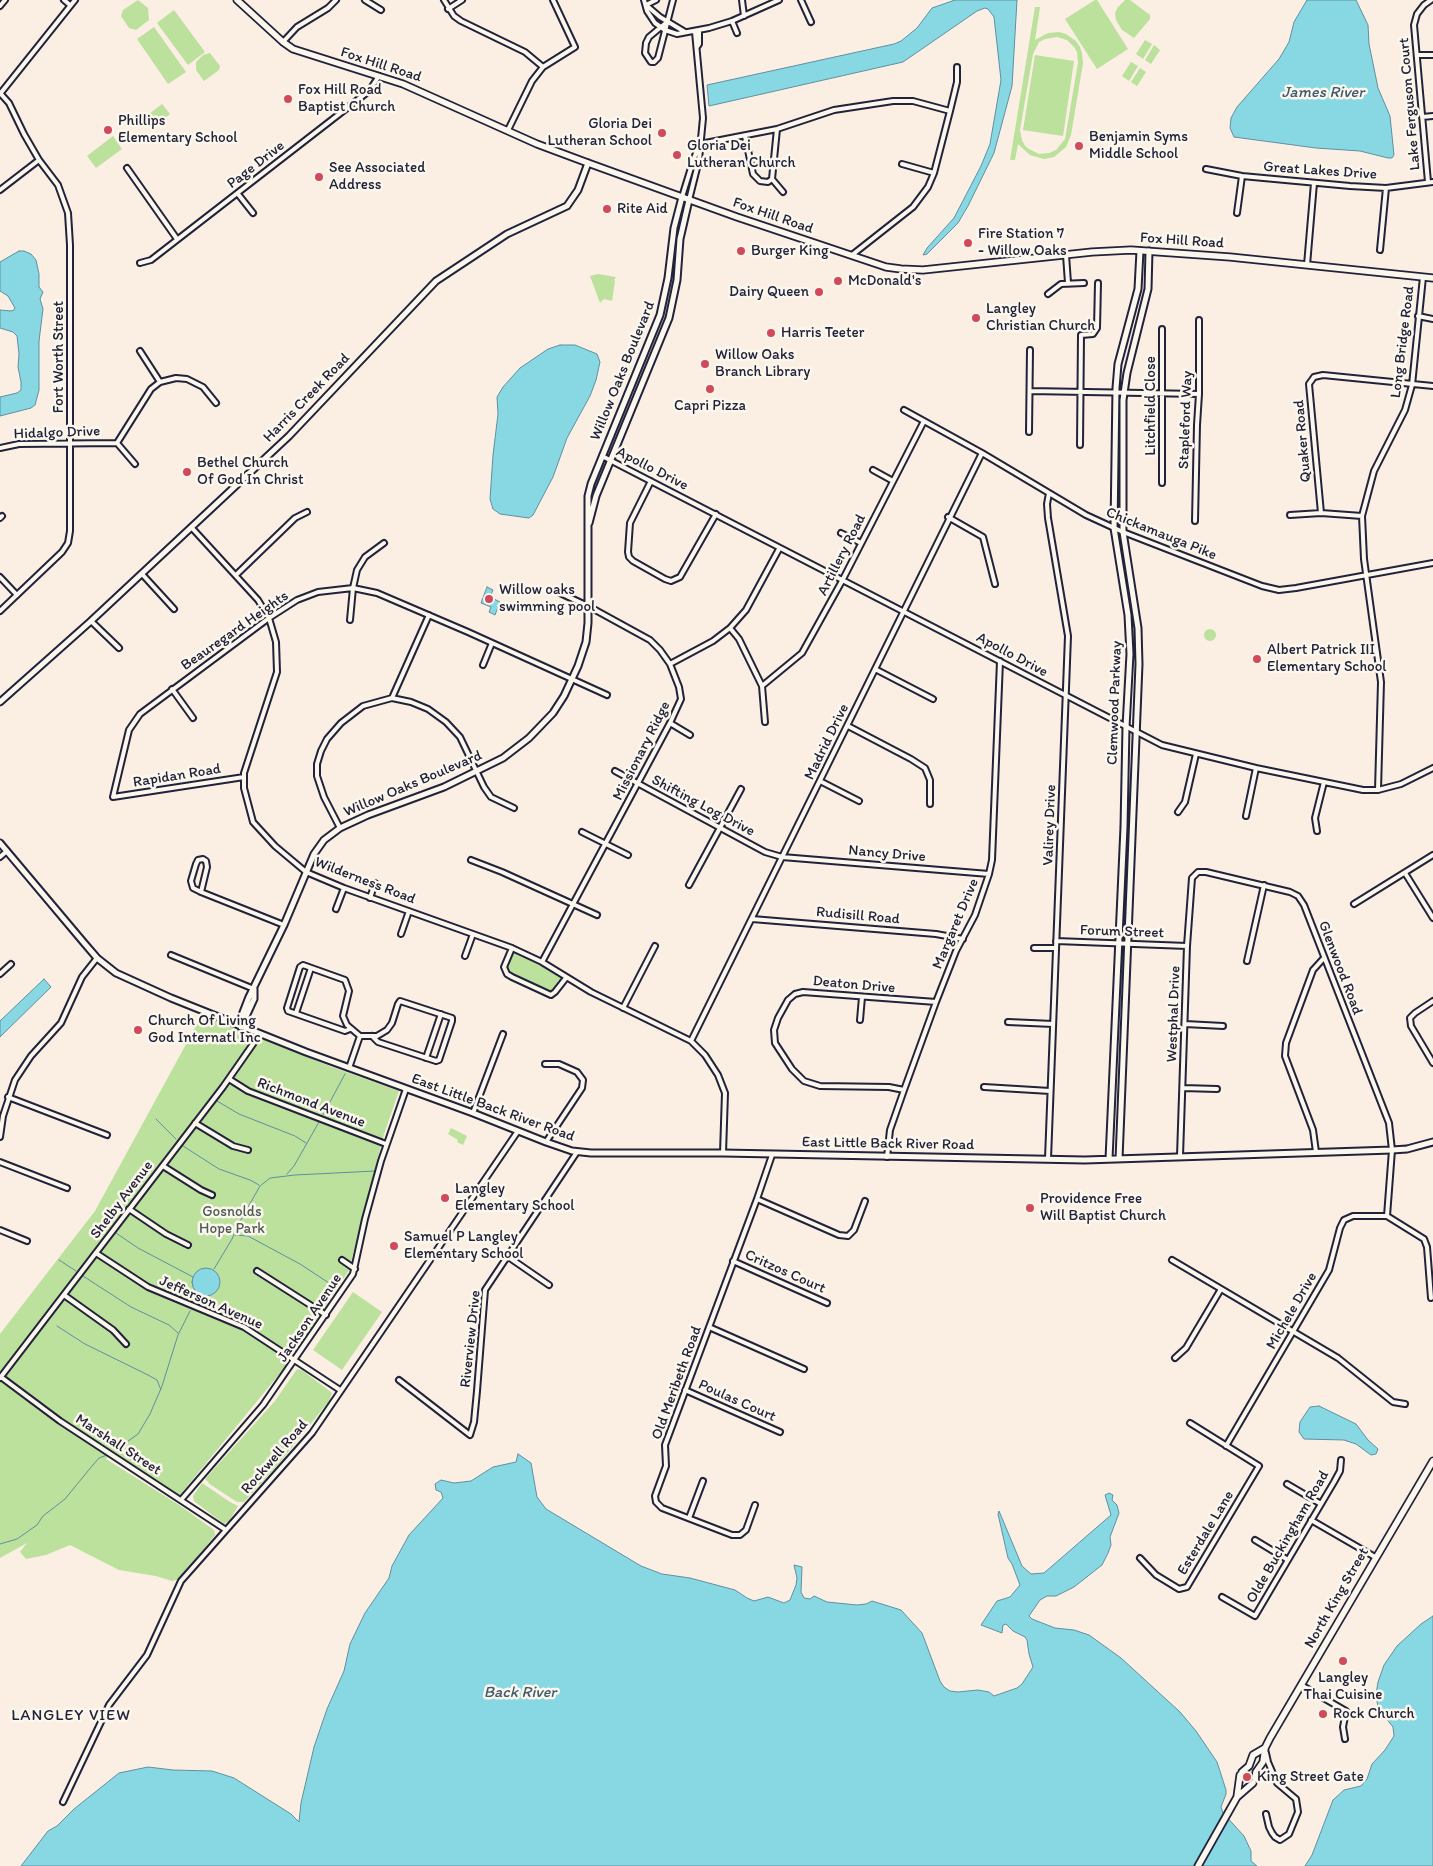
<!DOCTYPE html>
<style>
body{margin:0}
canvas{display:block;background:#fbeee3}
</style>
<canvas width="1433" height="1866"></canvas>
<script>
const context = document.querySelector('canvas').getContext('2d');
context.lineJoin = 'round';
function fillPath(path, color) { context.fillStyle = color; context.fill(path, 'evenodd'); }
const toPath = rows => new Path2D(rows.map(r => 'M' + r).join(''));
function trace(path, color, width, dash) { context.strokeStyle = color; context.lineWidth = width; context.lineCap = dash ? 'butt' : 'round'; context.setLineDash(dash || []); context.stroke(path); }
function write(font, color, halo, rows, align = 'center') {
  context.font = font + ' Itim,sans-serif'; context.lineWidth = 5; context.setLineDash([]); context.textBaseline = 'middle'; context.strokeStyle = halo; context.fillStyle = color; for (const [text, x, y, turn = 0] of rows) {
    context.save(); context.translate(x, y); context.rotate((+turn || 0) * Math.PI / 180); context.textAlign = isNaN(turn) ? turn : align; if (halo) context.strokeText(text, 0, 0); context.fillText(text, 0, 0); context.restore();
  }
}
fillPath(toPath([
 [138,0,148,8,149,20,136,30,129,28,121,16,123,10],
 [1095,0,1097,0,1128,49,1097,69,1065,19],
 [1125,0,1130,0,1150,15,1150,19,1134,38,1122,30,1116,20,1115,13,1118,7],
 [1035,7,1040,7,1035,40,1048,33,1059,32,1066,34,1076,41,1080,47,1082,53,1083,63,1071,135,1066,147,1054,157,1044,159,1030,155,1018,144,1015,160,1010,160],
 [1057,37,1067,40,1074,47,1077,52,1078,63,1065,139,1056,150,1049,153,1039,154,1029,149,1025,146,1022,140,1020,130,1033,54,1039,42,1045,39],
 [174,10,205,52,188,65,157,23],
 [154,27,186,72,168,84,137,39],
 [1145,40,1152,44,1143,59,1136,54],
 [1154,45,1160,50,1151,64,1145,60],
 [210,53,220,66,219,70,204,81,196,70,196,62,203,55],
 [1035,55,1074,61,1063,136,1023,130],
 [1131,62,1138,66,1129,81,1122,76],
 [1140,68,1146,72,1137,86,1131,82],
 [162,104,170,114,153,127,145,117],
 [113,136,122,149,96,168,87,156],
 [598,274,616,277,614,280,615,281,612,301,604,299,600,303,590,276],
 '1204 635a6 6 0 1 1 12 0a6 6 0 1 1-12 0Z',
 [512,948,542,962,566,978,551,995,507,974,504,967],
 [202,1015,332,1067,399,1091,384,1134,349,1270,290,1361,175,1501,108,1457,106,1459,179,1505,214,1530,215,1535,179,1579,172,1581,156,1576,119,1570,70,1545,46,1555,26,1559,20,1552,27,1543,0,1558,0,1334,95,1211],
 [451,1128,467,1136,463,1145,457,1142,458,1140,448,1134],
 [353,1292,382,1312,342,1370,313,1350],
 [297,1369,302,1370,332,1393,329,1401,278,1465,244,1502,237,1502,211,1485,205,1479,275,1401],
 [202,1483,230,1502,238,1506,229,1521,224,1524,194,1501,193,1496]
]), '#bbe19d');
const water = toPath([
 [955,0,1017,0,1012,86,994,153,968,206,958,223,927,254,923,255,927,248,954,218,981,166,990,144,1001,80,994,17,988,9,985,8,977,11,903,62,709,106,707,85,894,44,901,41,917,28,932,8,955,0],
 [1307,0,1356,0,1368,25,1369,44,1378,88,1390,116,1394,155,1392,158,1388,158,1360,151,1316,148,1234,137,1230,128,1231,118,1237,107,1279,59,1289,42,1294,22,1307,0],
 [19,251,24,251,31,254,36,260,39,274,39,287,43,292,40,299,43,309,39,341,39,390,35,405,31,408,0,416,0,397,17,393,21,390,21,382,18,367,19,354,17,336,13,332,0,328,0,310,11,311,14,310,15,308,8,296,0,291,0,262,19,251],
 [560,345,575,345,597,354,600,362,596,380,590,396,567,438,553,477,533,515,529,518,500,514,493,509,490,499,493,455,498,414,497,397,503,387,520,368,548,349,560,345],
 [487,587,493,590,490,597,500,602,495,615,489,612,491,607,481,603,487,587],
 [44,979,51,987,0,1037,0,1021,44,979],
 '192 1282a14 14 0 1 1 28 0a14 14 0 1 1-28 0Z',
 [1319,1406,1356,1424,1368,1440,1378,1449,1376,1454,1371,1455,1356,1444,1344,1440,1304,1439,1299,1432,1300,1422,1310,1407,1319,1406],
 [518,1454,531,1463,537,1497,546,1509,641,1566,662,1574,690,1578,735,1590,747,1598,754,1601,768,1597,784,1603,790,1600,796,1585,797,1578,794,1565,802,1567,801,1592,804,1598,810,1599,814,1596,827,1602,857,1605,866,1604,872,1601,901,1610,922,1633,940,1681,944,1687,950,1691,958,1692,978,1690,989,1692,994,1696,1017,1688,1022,1684,1033,1667,1029,1654,1027,1640,1025,1637,1013,1631,1006,1624,1003,1625,1002,1633,981,1625,997,1601,1010,1597,1020,1585,1012,1564,1008,1558,998,1514,999,1511,1022,1566,1031,1574,1044,1573,1111,1515,1105,1495,1109,1493,1113,1495,1112,1500,1117,1505,1119,1513,1110,1537,1111,1545,1108,1553,1102,1565,1074,1587,1056,1596,1047,1596,1040,1600,1029,1616,1032,1619,1055,1628,1074,1630,1089,1635,1121,1658,1180,1712,1196,1731,1217,1762,1226,1790,1226,1794,1221,1807,1223,1813,1244,1836,1251,1851,1251,1861,1257,1866,21,1866,48,1831,57,1826,74,1809,119,1773,148,1767,173,1770,212,1771,234,1778,291,1814,299,1822,301,1803,314,1747,327,1709,344,1671,350,1644,365,1613,389,1578,392,1566,409,1535,443,1498,441,1492,436,1490,435,1484,441,1480,454,1483,471,1481,493,1467,516,1462,518,1454],
 [1433,1616,1433,1866,1305,1866,1312,1855,1333,1800,1344,1790,1361,1786,1367,1779,1372,1764,1385,1750,1394,1736,1393,1727,1378,1708,1376,1694,1378,1682,1384,1665,1397,1646,1421,1624,1433,1616]
]);
fillPath(water, '#88d8e4');
trace(water, '#5f8fa0', 1);
trace(toPath([
 [217,1101,239,1114,295,1136,306,1143],
 [323,1115,345,1074],
 [156,1119,176,1139],
 [183,1146,219,1169,250,1180,259,1185],
 [287,1174,294,1166,319,1122],
 [116,1233,138,1248,193,1277],
 [235,1235,248,1236,300,1264,335,1287],
 [59,1260,76,1271],
 [214,1269,232,1239,239,1223,260,1186,270,1178,295,1175,375,1171],
 [83,1276,131,1307,169,1325,178,1333],
 [197,1299,200,1295],
 [57,1326,85,1344,148,1375,157,1380,161,1390],
 [117,1449,138,1434,150,1414,162,1386,178,1335,190,1311],
 [0,1544,17,1539,37,1525,43,1516,65,1499,92,1466,99,1458,107,1455]
]), '#5f8fa0', 1);
const minor = toPath([
 [64,0,70,5],
 [365,0,381,10],
 [444,0,454,16,461,21,525,52,543,67],
 [644,0,647,11,655,23,665,30,677,34,709,28,732,21,779,0],
 [742,0,744,16],
 [801,0,811,22],
 [646,5,660,17,685,32],
 [646,5,656,0],
 [0,6,5,0],
 [448,9,462,0],
 [732,21,737,33],
 [667,22,649,37,646,43,645,53,651,62,654,62,658,58,673,0],
 [283,42,297,27,328,8,336,0],
 [697,47,699,44,699,31],
 [1417,55,1433,55],
 [0,93,9,103,24,134,39,160,58,185,68,213,70,245,70,531,68,543,62,552,0,611],
 [0,94,75,0],
 [1422,117,1433,116],
 [508,130,532,81,543,67,575,47,553,0],
 [745,136,753,174,760,181,768,182,772,179,777,129],
 [700,144,777,129,834,110,893,101,913,101,950,111],
 [902,164,934,173],
 [127,168,177,239],
 [1206,169,1242,176,1350,186,1386,188,1433,182],
 [772,179,783,192],
 [1428,182,1414,25,1417,14,1424,5,1431,0],
 [0,190,39,160],
 [238,194,253,213],
 [682,197,694,158,699,146],
 [689,200,699,160,703,118,695,32],
 [1237,213,1242,176],
 [1380,250,1386,188],
 [852,255,913,207,928,187,934,173,950,111,957,82,957,67],
 [1066,255,1068,283],
 [140,263,151,260,369,91,379,76],
 [1307,265,1314,183],
 [1048,294,1061,284,1084,283],
 [1418,316,1433,319],
 [140,351,160,382],
 [1030,391,1199,394],
 [904,410,982,453,1086,515,1123,532,1262,586,1279,590,1296,588,1433,563],
 [1029,432,1030,350],
 [117,443,151,389,160,382,176,378,187,379,203,387,216,403],
 [1080,445,1081,335,1093,334,1097,328,1098,283],
 [0,448,19,444,117,443,135,464],
 [602,456,1162,745,1256,768,1363,790,1378,790,1401,784,1433,768],
 [873,470,893,481],
 [651,481,630,523,628,552,629,557,633,561,665,579,671,581,680,577,716,514],
 [1162,483,1162,329],
 [1321,513,1309,384,1314,377,1323,375,1433,386],
 [1290,515,1321,513,1362,516],
 [948,517,983,537,995,584],
 [0,518,2,516],
 [1195,521,1197,425,1199,394,1199,320],
 [192,528,258,600,269,618,276,642,277,672,244,773,244,788,253,822,275,846,306,872,344,888,512,948,542,962,591,992,691,1041,705,1055,718,1075,725,1093,723,1153],
 [841,533,861,543],
 [142,574,174,609],
 [236,575,295,518,307,512],
 [0,577,17,595],
 [350,620,353,588,357,570,365,557,384,543],
 [91,621,119,648],
 [730,628,739,639,762,686,765,722],
 [670,664,713,641,730,628,746,610,779,549],
 [483,665,492,643],
 [875,669,933,699],
 [762,686,802,653,842,581,924,421],
 [172,689,193,718],
 [392,698,429,615],
 [670,723,690,735],
 [848,726,911,759,925,768,930,780,930,804],
 [615,771,765,852,782,857,989,874],
 [244,777,113,797,129,730,140,714,269,618,297,600,318,592,353,588,377,593,468,632,607,695],
 [820,781,859,801],
 [1378,790,1381,682,1364,559,1362,516,1374,471,1405,410,1412,385,1423,277],
 [1178,812,1185,802,1196,754],
 [1246,816,1256,768],
 [340,828,324,797,317,776,317,764,321,751,327,739,341,723,363,706,392,698,411,702,428,709,446,722,460,737,484,787,491,797,514,808],
 [1317,831,1315,818,1324,782],
 [582,832,628,855],
 [0,857,7,851],
 [471,860,502,872,597,915],
 [1405,873,1433,918],
 [689,885,741,789],
 [201,892,207,867,206,861,203,859,198,860,196,864,191,881,193,888,201,892,284,925],
 [370,898,375,883],
 [1354,904,1433,855],
 [336,909,344,888],
 [752,919,936,934,963,939],
 [401,934,409,911],
 [1056,941,1187,946],
 [512,948,504,967,507,974,512,977,551,995,555,992,566,978],
 [1034,948,1055,948],
 [171,955,254,989],
 [465,956,473,934],
 [1247,961,1264,885],
 [542,962,670,723,681,699,679,687,670,664,660,650,650,640,588,606,560,593],
 [0,974,11,964],
 [1433,1001,1415,1013,1410,1018,1411,1026,1433,1063],
 [623,1008,655,946],
 [296,1013,311,968],
 [860,1020,862,997],
 [1008,1022,1053,1024],
 [1185,1024,1223,1026],
 [350,1029,345,1031,288,1011,287,1008,300,967,303,965,345,980,349,991,343,1016,347,1025,360,1036,377,1036,387,1030,392,1023,398,1004,400,1001,452,1018,452,1021,439,1060,436,1061,378,1042,372,1036],
 [691,1041,982,453],
 [426,1058,441,1014],
 [545,1064,559,1064,577,1072,583,1080,582,1088,546,1142],
 [349,1068,360,1036],
 [229,1079,248,1091,386,1144],
 [984,1087,1050,1091],
 [1183,1088,1217,1089],
 [904,1090,889,1087,820,1086,804,1081,792,1069,775,1043,774,1030,778,1018,788,1000,795,994,803,992,936,1002],
 [8,1097,107,1135],
 [473,1113,503,1034],
 [195,1123,233,1146,248,1150],
 [0,1137,3,1116,15,1080,31,1056,61,1023,82,977,97,958],
 [1316,1152,1313,1130,1285,1056,1286,1043,1313,970,1323,959],
 [1180,1156,1187,946,1192,878,1198,872,1206,872,1290,892,1298,896,1304,905,1389,1123,1392,1150,1387,1216,1424,1239,1427,1247,1431,1298],
 [887,1157,890,1130,904,1090,936,1002,956,951,975,915,989,874,992,860,1000,661],
 [1048,1159,1068,636,1048,518,1047,504,1049,493],
 [0,1162,67,1188],
 [163,1166,201,1190,212,1195],
 [757,1199,839,1235,848,1236,854,1230,865,1201],
 [129,1209,166,1234,188,1245],
 [0,1230,27,1241],
 [96,1253,148,1287,244,1327,340,1390],
 [507,1256,549,1285],
 [342,1260,355,1269],
 [1172,1260,1338,1358,1393,1402,1405,1404],
 [733,1261,827,1303],
 [257,1271,326,1315],
 [64,1295,113,1330,126,1344],
 [709,1327,804,1369],
 [1175,1358,1186,1348,1221,1289],
 [1,1377,60,1421,226,1530],
 [0,1378,223,1087,260,1034],
 [399,1380,470,1435,474,1422,477,1391,485,1290,577,1152],
 [685,1390,780,1432],
 [1226,1446,1329,1270,1340,1228,1344,1220,1353,1216,1387,1216],
 [1287,1484,1321,1504],
 [181,1500,263,1405,353,1274,365,1219,381,1161,406,1089],
 [755,1505,746,1530,740,1535,732,1535,662,1508,656,1502,655,1496,666,1466,665,1445,757,1199,772,1155],
 [689,1518,703,1481],
 [1311,1520,1375,1557],
 [1255,1540,1288,1560],
 [1140,1558,1156,1575,1179,1589,1187,1587,1259,1466,1190,1423],
 [1222,1597,1255,1616,1334,1482,1340,1471,1341,1460],
 [1301,1685,1346,1711,1343,1727,1345,1739],
 [1266,1753,1268,1762,1277,1783,1296,1799,1298,1812,1289,1834,1280,1840,1275,1837,1272,1833,1269,1827,1266,1814],
 [63,1802,109,1705,147,1655,181,1581,312,1433,518,1131]
]);
const tertiary = toPath([
 [589,523,596,496,669,318,677,280,680,239,689,200],
 [0,702,91,621,289,436,436,281,507,234,567,206,578,190,588,163],
 [0,843,85,944,97,958,116,973,171,998,306,1052,473,1113,546,1142,572,1151,591,1153,723,1153,1085,1160,1392,1150,1407,1149,1433,1142],
 [243,1023,254,999,254,989],
 [241,1027,242,1015,249,997,284,925,314,854,324,840,340,828,368,815,444,787,503,758,529,738,553,713,564,696,578,666,586,642,588,623,588,496,591,484,660,315,668,278,674,228,682,197],
 [1109,1159,1124,827,1126,727,1130,654,1128,615,1114,528,1116,388,1118,364,1138,289,1140,251],
 [1119,1159,1139,664,1138,628,1123,532,1123,400,1127,373,1148,289,1149,251]
]);
const secondary = toPath([
 [237,0,283,42,293,49,403,84,537,144,588,163,737,217,886,267,901,269,923,270,1092,252,1131,250,1230,257,1433,278],
 [1242,1772,1249,1766,1253,1755,1265,1748],
 [1255,1779,1256,1772,1263,1762,1265,1748,1270,1738,1433,1461],
 [1237,1797,1253,1783],
 [1198,1866,1237,1797,1240,1775]
]);
trace(minor, '#22223b', 8);
trace(tertiary, '#22223b', 9);
trace(secondary, '#22223b', 9);
trace(minor, '#fbf7ec', 4);
trace(tertiary, '#fbf7ec', 5);
trace(secondary, '#fbf7ec', 5.5);
for (const [x, y, r, color] of [
 [288,99,5,"#d1495b"],
 [108,130,5,"#d1495b"],
 [662,133,5,"#d1495b"],
 [1079,146,5,"#d1495b"],
 [677,155,5,"#d1495b"],
 [319,177,5,"#d1495b"],
 [607,209,5,"#d1495b"],
 [968,243,5,"#d1495b"],
 [741,251,5,"#d1495b"],
 [838,281,5,"#d1495b"],
 [819,292,5,"#d1495b"],
 [976,318,5,"#d1495b"],
 [771,333,5,"#d1495b"],
 [705,364,5,"#d1495b"],
 [710,389,5,"#d1495b"],
 [187,472,5,"#d1495b"],
 [489,599,5,"#d1495b"],
 [1257,659,5,"#d1495b"],
 [138,1030,5,"#d1495b"],
 [445,1198,5,"#d1495b"],
 [1030,1208,5,"#d1495b"],
 [394,1246,5,"#d1495b"],
 [1343,1661,5,"#d1495b"],
 [1323,1714,5,"#d1495b"],
 [1247,1777,5,"#d1495b"]
]) { const dot = new Path2D(); dot.arc(x, y, r, 0, 2 * Math.PI); context.fillStyle = color; context.fill(dot); trace(dot, '#fbf7ec', 2); }
write('15px', '#22223b', '#fbf7ec', [
 ["Fox Hill Road",381,65,18],
 ["Lake Ferguson Court",1410,104,-95],
 ["Page Drive",256,165,-38],
 ["Great Lakes Drive",1320,171,4],
 ["Fox Hill Road",773,216,19],
 ["Fox Hill Road",1182,241,4],
 ["Long Bridge Road",1403,342,-83],
 ["Fort Worth Street",59,357,-90],
 ["Willow Oaks Boulevard",623,371,-68],
 ["Harris Creek Road",307,398,-46],
 ["Litchfield Close",1151,406,-90],
 ["Stapleford Way",1186,420,-88],
 ["Hidalgo Drive",57,433,-2],
 ["Quaker Road",1303,441,-95],
 ["Apollo Drive",652,469,27],
 ["Chickamauga Pike",1161,534,22],
 ["Artillery Road",842,555,-63],
 ["Beauregard Heights",235,631,-35],
 ["Apollo Drive",1012,655,28],
 ["Clemwood Parkway",1115,703,-88],
 ["Madrid Drive",827,742,-64],
 ["Missionary Ridge",642,751,-63],
 ["Rapidan Road",177,776,-9],
 ["Willow Oaks Boulevard",413,784,-23],
 ["Shifting Log Drive",703,806,28],
 ["Valirey Drive",1050,825,-88],
 ["Nancy Drive",887,854,5],
 ["Wilderness Road",365,881,21],
 ["Rudisill Road",858,916,5],
 ["Margaret Drive",956,924,-67],
 ["Forum Street",1122,932,2],
 ["Glenwood Road",1340,968,69],
 ["Deaton Drive",854,985,5],
 ["Westphal Drive",1174,1014,-88],
 ["Richmond Avenue",311,1103,21],
 ["East Little Back River Road",493,1108,20],
 ["East Little Back River Road",888,1144,1],
 ["Shelby Avenue",122,1200,-53],
 ["Critzos Court",785,1272,24],
 ["Jefferson Avenue",211,1303,24],
 ["Michele Drive",1292,1311,-60],
 ["Jackson Avenue",310,1318,-56],
 ["Riverview Drive",471,1339,-84],
 ["Old Meribeth Road",677,1383,-70],
 ["Poulas Court",737,1401,24],
 ["Marshall Street",118,1445,33],
 ["Rockwell Road",275,1457,-49],
 ["Esterdale Lane",1206,1533,-59],
 ["Olde Buckingham Road",1288,1537,-60],
 ["North King Street",1337,1598,-60]
]);
write('15px', '#22223b', '#fbf7ec', [
 ["Fox Hill Road",298,90],
 ["Baptist Church",298,107],
 ["Phillips",118,121],
 ["Elementary School",118,138],
 ["Gloria Dei",652,124,"right"],
 ["Lutheran School",652,141,"right"],
 ["Benjamin Syms",1089,137],
 ["Middle School",1089,154],
 ["Gloria Dei",687,146],
 ["Lutheran Church",687,163],
 ["See Associated",329,168],
 ["Address",329,185],
 ["Rite Aid",617,209],
 ["Fire Station 7",978,234],
 ["- Willow Oaks",978,251],
 ["Burger King",751,251],
 ["McDonald's",848,281],
 ["Dairy Queen",809,292,"right"],
 ["Langley",986,309],
 ["Christian Church",986,326],
 ["Harris Teeter",781,333],
 ["Willow Oaks",715,355],
 ["Branch Library",715,372],
 ["Capri Pizza",710,406,"center"],
 ["Bethel Church",197,463],
 ["Of God In Christ",197,480],
 ["Willow oaks",499,590],
 ["swimming pool",499,607],
 ["Albert Patrick III",1267,650],
 ["Elementary School",1267,667],
 ["Church Of Living",148,1021],
 ["God Internatl Inc",148,1038],
 ["Langley",455,1189],
 ["Elementary School",455,1206],
 ["Providence Free",1040,1199],
 ["Will Baptist Church",1040,1216],
 ["Samuel P Langley",404,1237],
 ["Elementary School",404,1254],
 ["Langley",1343,1678,"center"],
 ["Thai Cuisine",1343,1695,"center"],
 ["Rock Church",1333,1714],
 ["King Street Gate",1257,1777]
], 'left');
write('15px', '#505b58', '#fbf7ec', [
 ["Gosnolds",232,1212],
 ["Hope Park",232,1229]
]);
write('italic 16px', '#41596e', '#fbf7ec', [
 ["James River",1323,93],
 ["Back River",520,1693]
]);
context.letterSpacing = '1px';
write('16px', '#22223b', '#fbf7ec', [
 ["LANGLEY VIEW",71,1716]
]);
context.letterSpacing = '0px';
</script>
